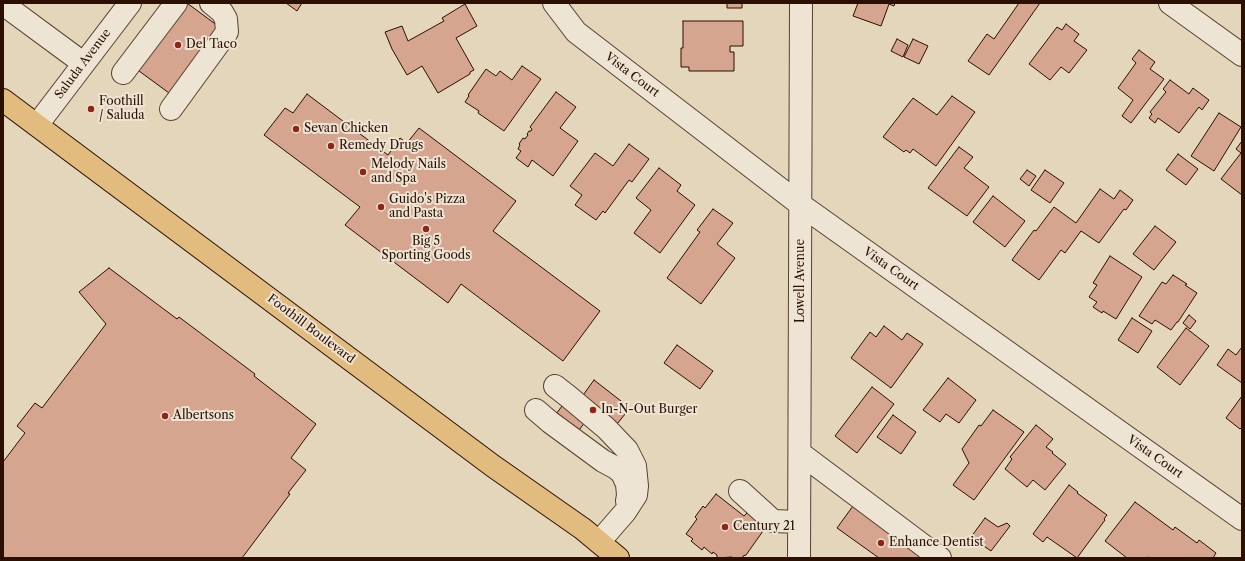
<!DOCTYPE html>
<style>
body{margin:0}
#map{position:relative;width:1245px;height:561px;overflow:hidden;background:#e3d6bb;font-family:"Libre Caslon Text",serif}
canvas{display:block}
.frame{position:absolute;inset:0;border:4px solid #2b0f00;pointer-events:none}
</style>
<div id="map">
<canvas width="1245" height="561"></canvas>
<div class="frame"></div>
</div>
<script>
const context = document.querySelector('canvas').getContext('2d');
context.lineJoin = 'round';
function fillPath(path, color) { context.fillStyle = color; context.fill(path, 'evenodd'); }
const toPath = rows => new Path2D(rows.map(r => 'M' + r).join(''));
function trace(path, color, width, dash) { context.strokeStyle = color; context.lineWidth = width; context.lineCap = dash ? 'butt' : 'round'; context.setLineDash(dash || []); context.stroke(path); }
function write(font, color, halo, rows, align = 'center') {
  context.font = font + ' "Libre Caslon Text",serif'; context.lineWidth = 4; context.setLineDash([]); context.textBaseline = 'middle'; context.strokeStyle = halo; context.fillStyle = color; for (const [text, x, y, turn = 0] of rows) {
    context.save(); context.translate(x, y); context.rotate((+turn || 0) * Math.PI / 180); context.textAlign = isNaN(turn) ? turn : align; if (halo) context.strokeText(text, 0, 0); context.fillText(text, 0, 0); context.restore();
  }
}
const building = toPath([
 [187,3,218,26,169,93,135,68,187,3],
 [286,3,302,3,297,11,286,3],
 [727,3,742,3,742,8,727,8,727,3],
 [858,3,895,3,894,6,889,4,881,26,853,16,858,3],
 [1019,3,1040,3,989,75,968,61,987,34,994,39,1019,3],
 [465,4,477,26,456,38,474,70,470,72,470,74,438,93,422,66,407,75,392,49,385,32,402,26,408,41,444,21,442,18,465,4],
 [683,21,743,21,743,46,730,46,730,52,734,52,734,71,689,71,689,67,681,67,681,48,683,48,683,21],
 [1066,24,1079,34,1074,41,1087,50,1069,73,1061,67,1050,80,1029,64,1057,27,1062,30,1066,24],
 [897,39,908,45,903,57,891,51,897,39],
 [913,39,928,46,919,64,904,57,913,39],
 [1139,50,1155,62,1150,69,1164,79,1131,123,1122,116,1133,100,1118,88,1136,63,1132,59,1139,50],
 [522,66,541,79,504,131,478,113,479,111,465,102,469,96,468,95,486,69,496,76,500,71,512,80,522,66],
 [1170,80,1189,94,1193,88,1209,100,1202,110,1199,107,1179,133,1158,118,1155,123,1149,118,1152,114,1150,112,1166,92,1163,89,1170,80],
 [556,92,576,107,560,128,578,141,553,176,532,160,528,167,516,158,521,151,518,149,520,145,519,144,523,138,525,139,528,135,527,134,529,131,531,131,532,129,530,127,556,92],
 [307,94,388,155,400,138,407,143,419,128,516,201,493,231,600,311,563,361,461,284,448,303,345,225,360,207,264,135,285,108,293,113,307,94],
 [952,96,975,112,936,166,913,149,910,153,906,150,904,152,883,137,913,98,937,115,952,96],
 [1219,113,1241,127,1214,171,1191,156,1219,113],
 [1242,141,1242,195,1221,179,1241,153,1236,149,1242,141],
 [629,144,649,159,632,182,629,180,605,213,603,211,596,220,575,205,582,195,570,186,595,153,613,166,629,144],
 [959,147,973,157,964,168,989,187,967,216,928,188,959,147],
 [1178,154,1198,169,1186,185,1166,170,1178,154],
 [659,168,681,185,677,191,695,205,660,253,634,233,651,210,636,198,659,168],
 [1027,170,1036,176,1029,186,1020,179,1027,170],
 [1045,170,1064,183,1050,203,1031,190,1045,170],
 [1100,189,1114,199,1120,190,1133,200,1126,210,1124,209,1099,243,1081,231,1065,253,1061,250,1039,280,1012,260,1034,230,1036,231,1054,207,1076,223,1100,189],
 [993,196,1025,221,1005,247,973,222,993,196],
 [713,209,733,223,717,244,735,258,701,304,667,278,700,232,697,230,713,209],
 [1155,226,1176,242,1154,270,1133,254,1155,226],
 [1110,256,1142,277,1116,319,1103,311,1102,313,1093,307,1097,302,1089,297,1097,285,1093,283,1110,256],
 [109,268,177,319,179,317,255,374,254,376,316,424,291,458,306,470,288,493,290,494,242,558,3,558,3,462,25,433,17,426,35,403,42,408,106,324,79,292,109,268],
 [1173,275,1187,284,1185,285,1197,293,1178,322,1177,322,1171,330,1155,320,1152,324,1139,316,1162,282,1166,284,1173,275],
 [1189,315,1196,321,1190,329,1183,323,1189,315],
 [1132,318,1152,331,1138,353,1118,340,1132,318],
 [884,326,902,340,907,333,923,344,891,388,851,358,870,332,876,337,884,326],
 [1186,328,1209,346,1180,385,1157,367,1186,328],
 [677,345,713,371,700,389,664,363,677,345],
 [1242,347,1242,383,1217,365,1228,349,1236,355,1242,347],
 [948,378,976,400,959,423,946,414,940,422,923,410,948,378],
 [594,380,630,408,613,429,592,413,573,438,546,427,569,397,581,398,594,380],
 [872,387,894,404,857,453,835,436,872,387],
 [1242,396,1242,427,1240,429,1226,418,1242,396],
 [993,410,1024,432,974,500,953,485,969,463,962,449,979,425,981,426,993,410],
 [893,415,916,432,901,454,877,437,893,415],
 [1036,425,1053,439,1046,447,1053,452,1052,453,1066,464,1045,490,1033,480,1027,487,1005,469,1012,459,1010,457,1036,425],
 [1069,485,1078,492,1077,493,1107,515,1104,519,1105,520,1077,558,1047,537,1043,542,1033,534,1069,485],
 [716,494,744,516,748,512,757,519,754,523,763,531,746,555,743,556,743,558,732,558,732,557,717,558,717,555,713,552,712,554,704,547,702,550,691,541,693,539,686,534,697,519,695,517,703,506,705,508,716,494],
 [1135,502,1173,530,1175,527,1197,543,1199,540,1216,553,1213,558,1149,558,1147,557,1146,558,1127,558,1105,541,1135,502],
 [853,506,924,558,879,558,837,528,853,506],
 [985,518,998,527,1007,523,1010,526,991,551,971,537,985,518]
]);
fillPath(building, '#d6a590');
trace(building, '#2b0f00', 1);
const minor = toPath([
 [554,3,576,32,801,205,1242,519],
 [1170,3,1242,55],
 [3,4,83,63],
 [123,73,176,3],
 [171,109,227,32,226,19,222,12,211,3],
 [37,125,130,3],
 [555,386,569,397,606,428,627,450,635,466,637,486,636,495,625,512,599,542],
 [536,410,550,422,603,461,616,468,622,473,627,484,628,495,627,501],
 [800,453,940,558],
 [740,491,773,521,799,522],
 [799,558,801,3]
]);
const major = toPath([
 [3,100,493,466,583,529,618,558]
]);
trace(minor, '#59412f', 24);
trace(major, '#2b0f00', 24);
trace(minor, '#ede4d3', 22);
trace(major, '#e2bb7e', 22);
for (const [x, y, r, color] of [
 [178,45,4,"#8f2418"],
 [91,109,4,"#8f2418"],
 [296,129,4,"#8f2418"],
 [331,146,4,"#8f2418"],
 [363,172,4,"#8f2418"],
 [381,207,4,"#8f2418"],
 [426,229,4,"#8f2418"],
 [593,410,4,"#8f2418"],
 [165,416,4,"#8f2418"],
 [725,527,4,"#8f2418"],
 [881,543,4,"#8f2418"]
]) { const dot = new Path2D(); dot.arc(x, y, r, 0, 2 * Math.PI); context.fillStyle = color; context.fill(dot); trace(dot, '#ede4d3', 1.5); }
write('12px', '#2b0f00', '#ede4d3', [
 ["Del Taco",186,45],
 ["Foothill",99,102],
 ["/ Saluda",99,116],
 ["Sevan Chicken",304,129],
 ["Remedy Drugs",339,146],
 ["Melody Nails",371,165],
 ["and Spa",371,179],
 ["Guido's Pizza",389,200],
 ["and Pasta",389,214],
 ["Big 5",426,242,"center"],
 ["Sporting Goods",426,256,"center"],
 ["In-N-Out Burger",601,410],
 ["Albertsons",173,416],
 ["Century 21",733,527],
 ["Enhance Dentist",889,543]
], 'left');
write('12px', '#2b0f00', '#ede4d3', [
 ["Saluda Avenue",83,64,-53],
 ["Vista Court",632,75,37],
 ["Vista Court",891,269,35],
 ["Lowell Avenue",801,281,-90],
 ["Foothill Boulevard",311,329,37],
 ["Vista Court",1155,457,35]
]);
</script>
